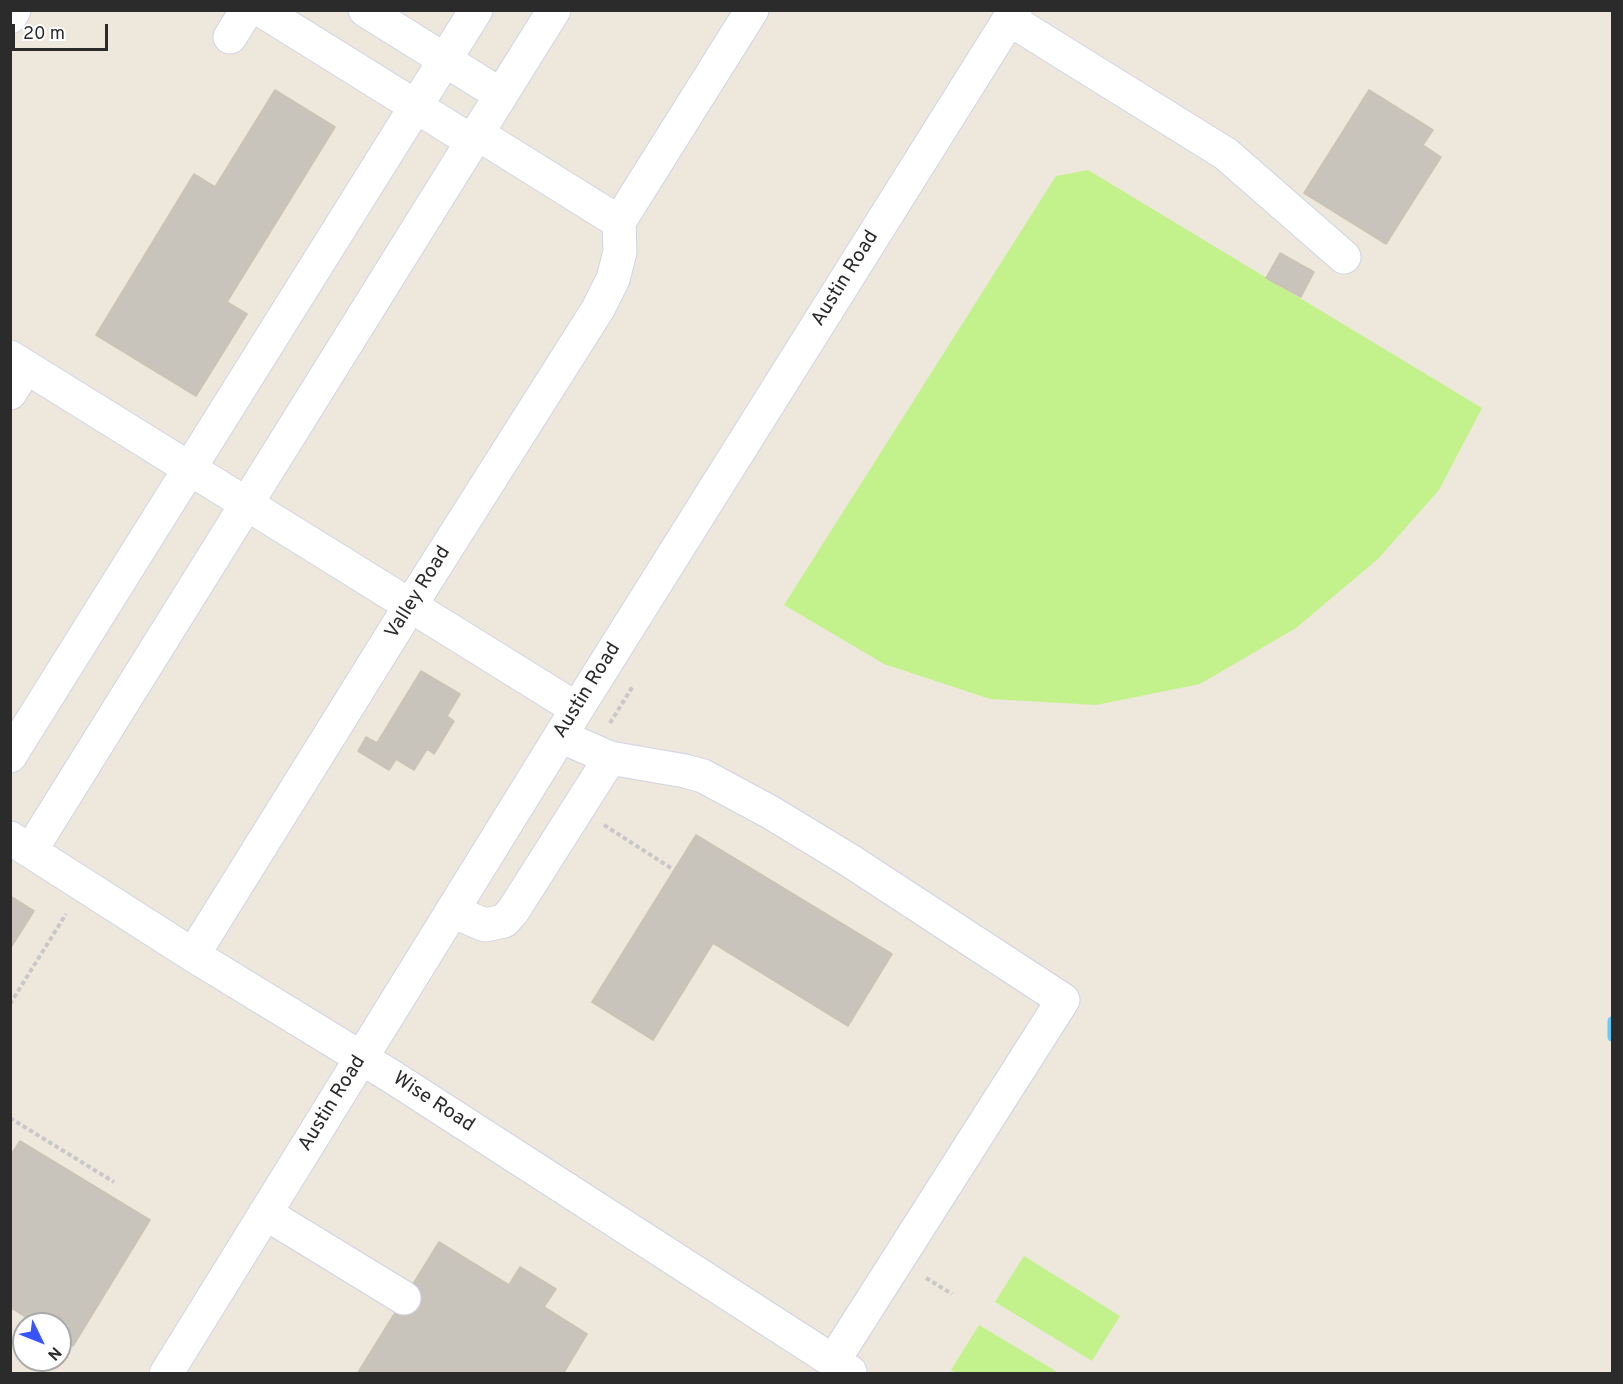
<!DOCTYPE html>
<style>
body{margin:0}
#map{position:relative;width:1623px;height:1384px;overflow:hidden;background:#eee7db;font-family:Overpass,sans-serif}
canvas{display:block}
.frame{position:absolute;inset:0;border:12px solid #2b2b2b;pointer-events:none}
.north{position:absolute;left:12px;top:1312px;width:60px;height:60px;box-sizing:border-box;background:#fff;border:2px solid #aaa;border-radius:50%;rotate:133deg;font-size:16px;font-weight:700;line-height:24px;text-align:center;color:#2b2b2b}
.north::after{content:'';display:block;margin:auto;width:21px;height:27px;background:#3754ff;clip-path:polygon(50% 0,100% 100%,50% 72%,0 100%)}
.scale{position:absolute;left:12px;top:24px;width:96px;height:27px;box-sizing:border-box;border:3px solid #2b2b2b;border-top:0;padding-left:8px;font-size:18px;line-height:21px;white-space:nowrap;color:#2b2b2b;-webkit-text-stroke:4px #fff;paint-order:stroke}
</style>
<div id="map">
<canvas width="1623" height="1384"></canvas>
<div class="frame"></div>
<div class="north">N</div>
<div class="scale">20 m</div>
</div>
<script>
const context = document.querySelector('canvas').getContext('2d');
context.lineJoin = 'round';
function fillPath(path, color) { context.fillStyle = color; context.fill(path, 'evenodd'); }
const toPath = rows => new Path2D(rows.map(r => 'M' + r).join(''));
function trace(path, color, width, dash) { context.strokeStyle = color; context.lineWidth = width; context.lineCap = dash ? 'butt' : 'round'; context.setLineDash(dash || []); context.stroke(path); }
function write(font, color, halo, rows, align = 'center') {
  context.font = font + ' Overpass,sans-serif'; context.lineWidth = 4.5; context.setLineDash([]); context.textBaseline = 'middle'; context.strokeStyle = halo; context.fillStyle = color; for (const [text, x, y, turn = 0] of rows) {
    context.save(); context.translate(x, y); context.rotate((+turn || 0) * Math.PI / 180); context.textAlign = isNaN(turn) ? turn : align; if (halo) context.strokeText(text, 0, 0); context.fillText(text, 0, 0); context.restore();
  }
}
fillPath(toPath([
 [1088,170,1482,408,1439,490,1378,559,1296,628,1200,684,1096,705,990,699,884,664,784,605,1056,176],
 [1024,1256,1120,1316,1092,1361,995,1302],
 [979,1325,1059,1373,957,1373,951,1370]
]), '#c3f28d');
trace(toPath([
 [1612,1021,1612,1037]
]), '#63ccfb', 9);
const building = toPath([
 [275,90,335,127,227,302,247,314,196,396,96,335,194,174,215,187,275,90],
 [1369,90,1433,130,1423,145,1441,157,1386,244,1304,193,1369,90],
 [1280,253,1314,272,1301,297,1266,278,1280,253],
 [421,671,460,694,447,716,454,721,434,754,427,749,414,770,396,759,389,770,358,751,366,737,377,743,421,671],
 [696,835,892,954,848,1026,713,943,653,1040,592,1002,696,835],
 [10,896,34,911,10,949,10,896],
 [20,1141,150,1220,73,1346,60,1338,60,1324,37,1324,10,1307,10,1156,20,1141],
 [439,1242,509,1285,520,1267,556,1289,544,1307,587,1334,563,1374,357,1374,439,1242]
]);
fillPath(building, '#c9c4bb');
trace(building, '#cac3b4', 1.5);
const minor = toPath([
 [261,10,473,142],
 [365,10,501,95],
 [10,17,14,10],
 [1009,19,1226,154,1344,257],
 [230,37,247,10],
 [478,134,619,222],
 [619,222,752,10],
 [10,357,577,709],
 [10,393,26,367],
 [560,736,610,758,685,771,703,776,770,812,849,860,1063,1000,834,1360],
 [10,756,476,10],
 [10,838,193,955,391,1076,850,1372],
 [31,850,554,10],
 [452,911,485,925,504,921,513,911,610,758],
 [193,955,410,606,598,309,613,279,620,252,619,222],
 [265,1213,404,1298],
 [166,1374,577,709,1015,10]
]);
trace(minor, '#d0d3e5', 35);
trace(toPath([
 [610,723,633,686],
 [604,825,674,870],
 [10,1004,66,914],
 [10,1118,114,1182],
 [926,1278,952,1294]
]), '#c8c8c8', 4, [4.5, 3]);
trace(minor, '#fff', 33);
write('20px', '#2b2b2b', '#fff', [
 ["Austin Road",846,279,-58],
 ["Valley Road",419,593,-58],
 ["Austin Road",588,691,-58],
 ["Wise Road",433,1103,33],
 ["Austin Road",333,1104,-58]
]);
</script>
